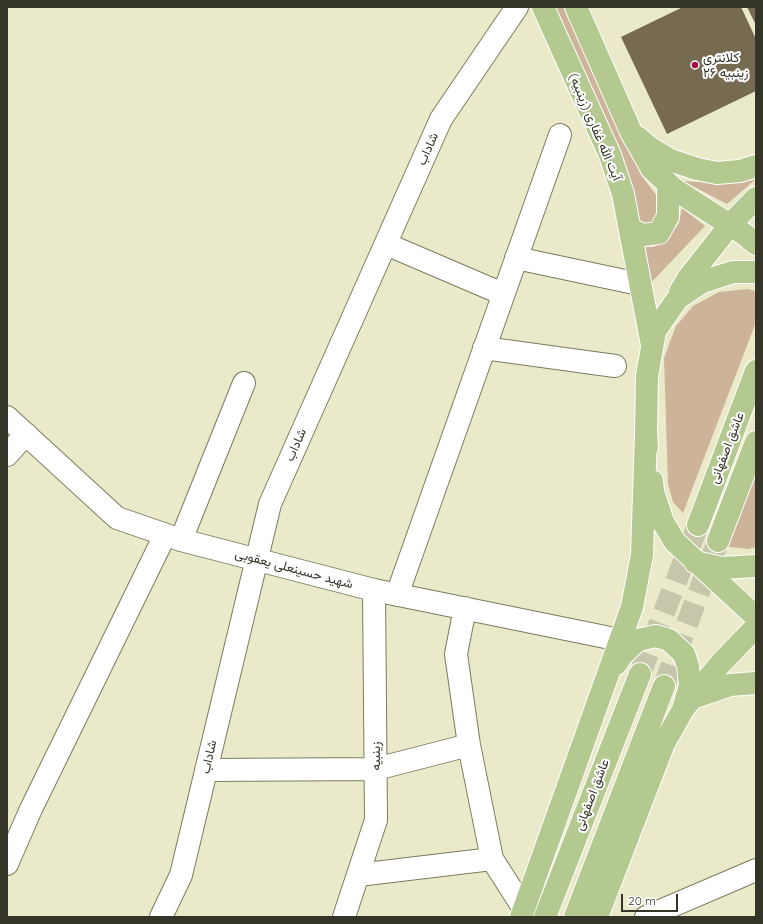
<!DOCTYPE html>
<meta charset="utf-8">
<style>
body{margin:0}
#map{position:relative;width:763px;height:924px;overflow:hidden;background:#eaeaca;font-family:Quicksand,sans-serif}
canvas{display:block}
.frame{position:absolute;inset:0;border:8px solid #343428;pointer-events:none}
.scale{position:absolute;left:621px;top:894px;width:57px;height:18px;box-sizing:border-box;border:2px solid #343428;border-top:0;padding-left:5px;font-size:12px;line-height:14px;white-space:nowrap;color:#343428;-webkit-text-stroke:3px #fff;paint-order:stroke}
</style>
<div id="map">
<canvas width="763" height="924"></canvas>
<div class="frame"></div>
<div class="scale">20 m</div>
</div>
<script>
const context = document.querySelector('canvas').getContext('2d');
context.lineJoin = 'round';
function fillPath(path, color) { context.fillStyle = color; context.fill(path, 'evenodd'); }
const toPath = rows => new Path2D(rows.map(r => 'M' + r).join(''));
function trace(path, color, width, dash) { context.strokeStyle = color; context.lineWidth = width; context.lineCap = dash ? 'butt' : 'round'; context.setLineDash(dash || []); context.stroke(path); }
function write(font, color, halo, rows, align = 'center') {
  context.font = font + ' Quicksand,Vazirmatn,sans-serif'; context.lineWidth = 4; context.setLineDash([]); context.textBaseline = 'middle'; context.strokeStyle = halo; context.fillStyle = color; for (const [text, x, y, turn = 0] of rows) {
    context.save(); context.translate(x, y); context.rotate((+turn || 0) * Math.PI / 180); context.textAlign = isNaN(turn) ? turn : align; if (halo) context.strokeText(text, 0, 0); context.fillText(text, 0, 0); context.restore();
  }
}
fillPath(toPath([
 [552,7,564,7,641,175,657,196,659,212,653,225,640,225],
 [755,180,727,204,683,181,725,184],
 [682,208,705,226,647,287,641,247,654,247,670,236,679,223],
 [748,289,756,291,756,322,683,513,673,502,668,484,664,358,676,326,693,306,719,292],
 [756,458,756,547,748,549,723,546]
]), '#cdb399');
fillPath(toPath([
 [683,7,741,7,756,39,756,91,667,134,621,37],
 [747,7,756,7,756,25]
]), '#766a50');
trace(toPath([
 [640,674,698,525],
 [664,686,718,541]
]), '#c6c6aa', 22, [22, 11]);
const minor = toPath([
 [386,244,503,294],
 [516,258,639,284],
 [484,348,615,366],
 [7,417,117,518,181,540,374,590,620,640],
 [7,455,26,434],
 [181,540,244,383],
 [397,595,560,135],
 [465,608,456,654,469,745,492,859,524,909],
 [206,770,376,769,469,745],
 [7,864,31,809,165,535],
 [358,875,492,859],
 [161,917,181,875,270,504,441,119,517,7],
 [344,917,376,820,374,590],
 [646,917,756,870]
]);
const major = toPath([
 [543,7,610,155,623,194,652,345],
 [576,7,631,132,652,169,674,189,744,234,756,244],
 [637,137,650,148,670,160,697,169,717,173,740,171,756,166],
 [630,229,643,235,659,233,668,216,668,184],
 [680,292,689,277,730,225,756,198],
 [647,447,646,433,647,376,655,331,678,298,702,282,733,272,756,272],
 [652,481,653,492,663,522,675,542,756,617],
 [698,525,756,371],
 [718,541,756,442],
 [695,562,722,568,756,566],
 [616,664,623,654,638,640,656,636,669,640,684,654,688,666,690,686,684,706],
 [692,698,730,685,756,683],
 [521,917,632,607,642,555,646,433],
 [545,917,640,674],
 [575,917,664,686],
 [597,917,664,743,684,708,721,663,756,627]
]);
trace(minor, '#7c7b5f', 24);
trace(major, '#fff', 24);
trace(minor, '#fff', 22);
trace(major, '#b3c98f', 22);
for (const [x, y, r, color] of [
 [695,65,4,"#a20949"]
]) { const dot = new Path2D(); dot.arc(x, y, r, 0, 2 * Math.PI); context.fillStyle = color; context.fill(dot); trace(dot, '#fff', 1.5); }
write('13px', '#343428', '#fff', [
 ["کلانتری",703,58],
 ["۲۶ زینبیه",703,73]
], 'left');
write('13px', '#343428', '#fff', [
 ["آیت الله غفاری (زینبیه)",595,127,67],
 ["شاداب",428,149,-66],
 ["شاداب",296,445,-66],
 ["عاشق اصفهانی",727,448,-69],
 ["شهید حسینعلی یعقوبی",294,569,15],
 ["زینبیه",376,756,-90],
 ["شاداب",209,757,-77],
 ["عاشق اصفهانی",592,795,-69]
]);
</script>
